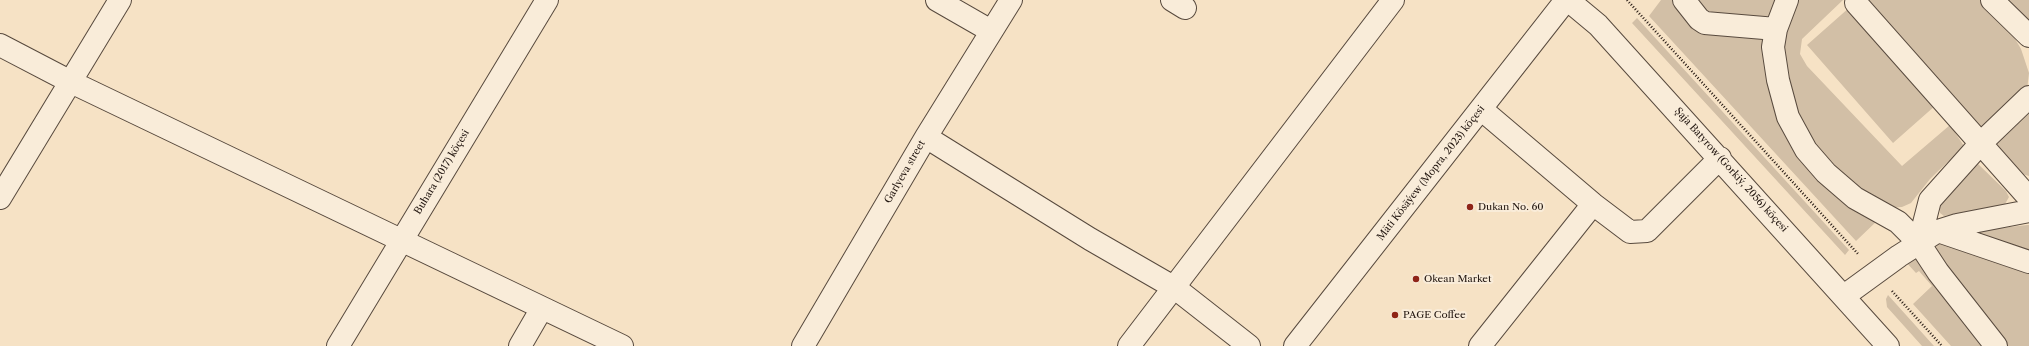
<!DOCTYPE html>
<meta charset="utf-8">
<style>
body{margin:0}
canvas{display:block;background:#f6e2c5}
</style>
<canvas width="2029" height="346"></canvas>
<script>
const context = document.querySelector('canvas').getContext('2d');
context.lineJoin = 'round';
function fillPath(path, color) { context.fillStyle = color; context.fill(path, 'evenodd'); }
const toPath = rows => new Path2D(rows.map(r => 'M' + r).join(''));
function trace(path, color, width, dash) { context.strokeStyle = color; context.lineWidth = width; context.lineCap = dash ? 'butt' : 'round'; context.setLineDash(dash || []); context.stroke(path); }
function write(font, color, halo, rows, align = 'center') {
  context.font = font + ' "Libre Caslon Text",serif'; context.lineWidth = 4; context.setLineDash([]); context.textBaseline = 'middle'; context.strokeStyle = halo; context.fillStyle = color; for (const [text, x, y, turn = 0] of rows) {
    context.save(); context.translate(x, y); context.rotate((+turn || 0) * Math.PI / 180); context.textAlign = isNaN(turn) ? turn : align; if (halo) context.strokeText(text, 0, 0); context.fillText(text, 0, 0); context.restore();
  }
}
fillPath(toPath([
 [1661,0,1676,0,1765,35,1781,116,1878,220,1856,241,1649,16],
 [1691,0,1779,0,1770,15,1766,17,1713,18],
 [1795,0,1843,0,1802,39,1800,54,1807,66,1902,166,1950,125,1964,146,1930,179,1911,203,1902,207,1889,208,1863,196,1830,166,1799,121,1789,91,1781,47],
 [1865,0,1980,0,2008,27,2021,49,2029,73,2027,90,1984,131],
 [2002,0,2029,0,2029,25],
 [1850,7,1936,105,1893,143,1807,45],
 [1637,18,1849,250,1845,255,1632,23],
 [2029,108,2029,176,2022,174,1992,145],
 [1977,163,2006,191,2009,197,2005,204,1944,216,1940,213,1940,206,1946,196],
 [2029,225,2029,254,1967,232,2027,225],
 [1940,241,2029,271,2029,346,2004,346,1939,257,1936,246],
 [1909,259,1916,260,1989,346,1951,346,1913,304,1932,286,1919,271,1916,273,1905,261],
 [1888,295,1934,346,1922,346,1887,307,1886,299]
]), '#d2bfa6');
const minor = toPath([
 [937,0,991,31],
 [1172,0,1185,8],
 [1568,0,1598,25,1888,346],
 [1684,0,1699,19,1705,23,1776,29],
 [1787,0,1776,29,1773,47,1778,80,1788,117,1806,150,1826,173,1855,198,1898,222,1919,243,1938,272,1996,346],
 [1992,0,2029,36],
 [1856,3,2029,198],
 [0,45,71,82,622,346],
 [1481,109,1593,204,1630,232,1647,231,1720,158],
 [926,137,1090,239,1175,288,1249,346],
 [0,198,120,0],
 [1938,231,2029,262],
 [1919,243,1930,200,1981,143,2029,97],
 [1844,296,1899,256,1938,231,1957,225,2029,211],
 [338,346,547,0],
 [520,346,542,308],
 [803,346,926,137,1011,0],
 [1129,346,1393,0],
 [1295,346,1566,0],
 [1480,346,1593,204]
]);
trace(minor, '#584a3e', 24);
trace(toPath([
 [1627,0,1859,255],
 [1892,291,1942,346]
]), '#231711', 2.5, [1, 2]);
trace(minor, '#f9ecd9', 22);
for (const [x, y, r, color] of [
 [1470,207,4,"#8f2418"],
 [1416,279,4,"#8f2418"],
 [1395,315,4,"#8f2418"]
]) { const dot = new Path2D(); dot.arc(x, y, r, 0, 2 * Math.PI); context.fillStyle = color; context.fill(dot); trace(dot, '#f9ecd9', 1.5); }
write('10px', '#231711', '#f9ecd9', [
 ["Şaja Batyrow (Gorkiý, 2056) köçesi",1731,170,48],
 ["Buhara (2017) köçesi",442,172,-59],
 ["Garlyeva street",905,172,-60],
 ["Mäti Kösäýew (Mopra, 2023) köçesi",1431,173,-52]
]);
write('10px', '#231711', '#f9ecd9', [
 ["Dukan No. 60",1478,207],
 ["Okean Market",1424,279],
 ["PAGE Coffee",1403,315]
], 'left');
</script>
